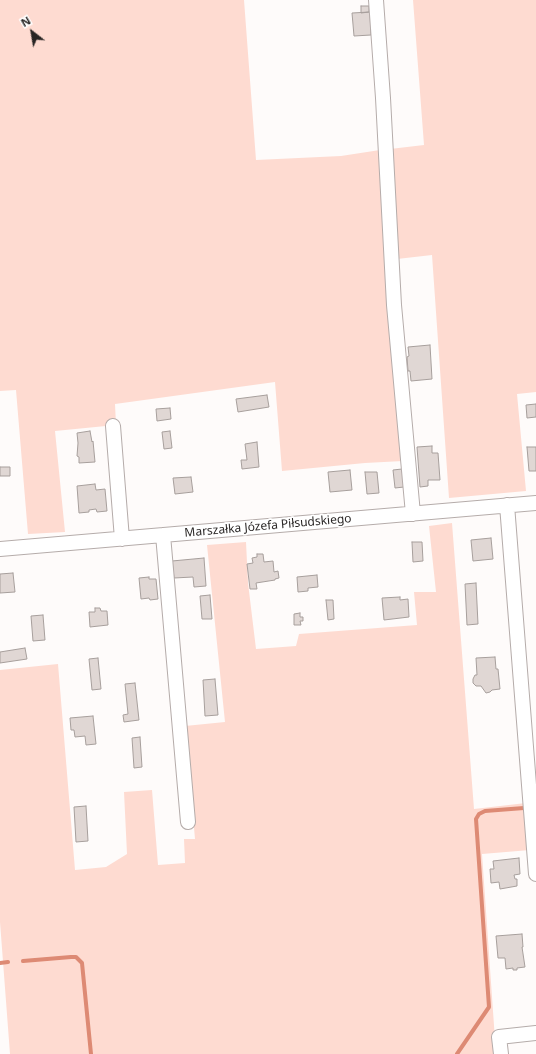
<!DOCTYPE html>
<meta charset="utf-8">
<style>
body{margin:0}
#map{position:relative;width:536px;height:1054px;overflow:hidden;background:#fefbfa;font-family:"Noto Sans",sans-serif}
canvas{display:block}
.north{position:absolute;left:12px;top:12px;width:40px;height:40px;-webkit-text-stroke:3px #fff;paint-order:stroke;rotate:329deg;font-size:11px;font-weight:700;line-height:16px;text-align:center;color:#282524}
.north::after{content:'';display:block;margin:auto;width:14px;height:18px;background:#282524;clip-path:polygon(50% 0,100% 100%,50% 72%,0 100%)}
</style>
<div id="map">
<canvas width="536" height="1054"></canvas>
<div class="north">N</div>
</div>
<script>
const context = document.querySelector('canvas').getContext('2d');
context.lineJoin = 'round';
function fillPath(path, color) { context.fillStyle = color; context.fill(path, 'evenodd'); }
const toPath = rows => new Path2D(rows.map(r => 'M' + r).join(''));
function trace(path, color, width, dash) { context.strokeStyle = color; context.lineWidth = width; context.lineCap = dash ? 'butt' : 'round'; context.setLineDash(dash || []); context.stroke(path); }
function write(font, color, halo, rows, align = 'center') {
  context.font = font + ' "Noto Sans",sans-serif'; context.lineWidth = 3.5; context.setLineDash([]); context.textBaseline = 'middle'; context.strokeStyle = halo; context.fillStyle = color; for (const [text, x, y, turn = 0] of rows) {
    context.save(); context.translate(x, y); context.rotate((+turn || 0) * Math.PI / 180); context.textAlign = isNaN(turn) ? turn : align; if (halo) context.strokeText(text, 0, 0); context.fillText(text, 0, 0); context.restore();
  }
}
fillPath(toPath([
 [0,0,244,0,256,160,341,156,380,150,403,461,365,463,282,471,275,382,115,404,116,425,55,431,65,532,28,534,16,390,0,391],
 [413,0,536,0,536,392,517,394,526,491,449,498,432,255,397,259,390,149,424,145],
 [452,523,474,809,526,803,530,850,482,854,496,1054,10,1054,0,922,0,670,58,664,75,870,106,867,127,854,124,792,152,790,158,865,185,863,184,839,195,839,185,726,225,722,207,545,246,542,248,583,256,649,296,646,299,634,417,625,414,592,436,592,429,526]
]), '#fedbd1');
trace(toPath([
 [23,961,71,957,76,957,82,963,91,1054],
 [0,963,8,962],
 [457,1054,489,1007,476,819,479,814,485,811,524,808]
]), '#dd8a74', 4);
const building = toPath([
 [361,6,369,6,369,12,361,13,361,6],
 [370,12,371,35,354,36,352,13,370,12],
 [430,345,432,379,411,381,410,371,408,371,407,357,409,356,408,347,430,345],
 [267,395,269,407,238,412,236,399,267,395],
 [536,404,536,417,527,418,526,405,536,404],
 [170,408,171,419,157,421,156,409,170,408],
 [90,431,92,442,93,441,95,462,79,463,79,457,77,456,78,443,77,433,90,431],
 [170,431,172,448,164,449,162,432,170,431],
 [257,442,259,467,242,469,241,460,247,460,245,444,257,442],
 [432,446,432,453,438,453,440,480,428,480,428,486,420,487,417,447,432,446],
 [527,447,536,447,536,471,529,471,527,447],
 [0,467,10,467,10,476,0,476,0,467],
 [402,469,404,487,395,488,393,470,402,469],
 [350,470,352,490,330,492,328,472,350,470],
 [365,472,377,472,379,493,367,494,365,472],
 [191,477,193,492,175,494,173,478,191,477],
 [95,484,96,490,105,489,107,511,97,512,96,509,89,510,89,512,79,513,77,486,95,484],
 [491,538,493,559,473,561,471,540,491,538],
 [412,542,422,542,423,561,413,562,412,542],
 [257,554,263,554,264,562,273,561,274,572,278,571,279,578,275,579,275,580,256,583,257,589,250,589,247,564,253,563,252,558,257,557,257,554],
 [204,558,206,586,194,587,193,577,174,578,172,561,204,558],
 [13,573,15,592,0,593,0,574,13,573],
 [317,575,318,587,308,588,308,591,298,592,297,577,317,575],
 [149,577,149,579,156,579,158,599,150,600,149,598,141,599,139,578,149,577],
 [476,583,478,624,467,625,465,584,476,583],
 [210,595,212,619,202,619,200,596,210,595],
 [400,597,400,600,408,599,409,617,384,620,382,598,400,597],
 [326,600,333,600,334,619,328,620,326,600],
 [95,608,100,608,101,611,107,611,108,625,90,627,89,612,95,612,95,608],
 [300,613,300,617,303,617,303,621,300,621,301,625,294,625,294,614,300,613],
 [43,615,45,640,33,641,31,616,43,615],
 [25,648,27,659,0,663,0,652,25,648],
 [495,657,496,669,498,669,500,689,492,690,490,692,486,693,481,686,476,686,473,683,473,679,475,675,477,675,476,658,495,657],
 [98,658,101,689,92,690,89,659,98,658],
 [215,679,218,715,205,716,203,680,215,679],
 [135,683,139,720,124,722,123,715,128,714,125,684,135,683],
 [93,716,96,744,86,745,85,736,75,737,74,730,71,730,70,718,93,716],
 [140,737,142,767,134,768,132,738,140,737],
 [86,806,88,841,76,842,74,807,86,806],
 [519,858,520,874,514,875,515,879,517,879,517,886,500,889,499,882,491,883,490,869,494,869,493,861,519,858],
 [522,934,523,947,522,947,525,967,517,968,517,970,513,970,513,968,506,969,505,958,498,958,496,936,522,934]
]);
fillPath(building, '#e0d7d4');
trace(building, '#a79f9c', 1);
const minor = toPath([
 [376,0,383,98,394,305,413,514],
 [113,426,122,539],
 [507,505,536,874],
 [163,535,188,822],
 [0,549,536,503],
 [501,1054,499,1037,536,1033]
]);
trace(minor, '#b5acaa', 16);
trace(minor, '#fff', 14);
write('12px', '#282524', '#fff', [
 ["Marszałka Józefa Piłsudskiego",268,526,-5]
]);
</script>
